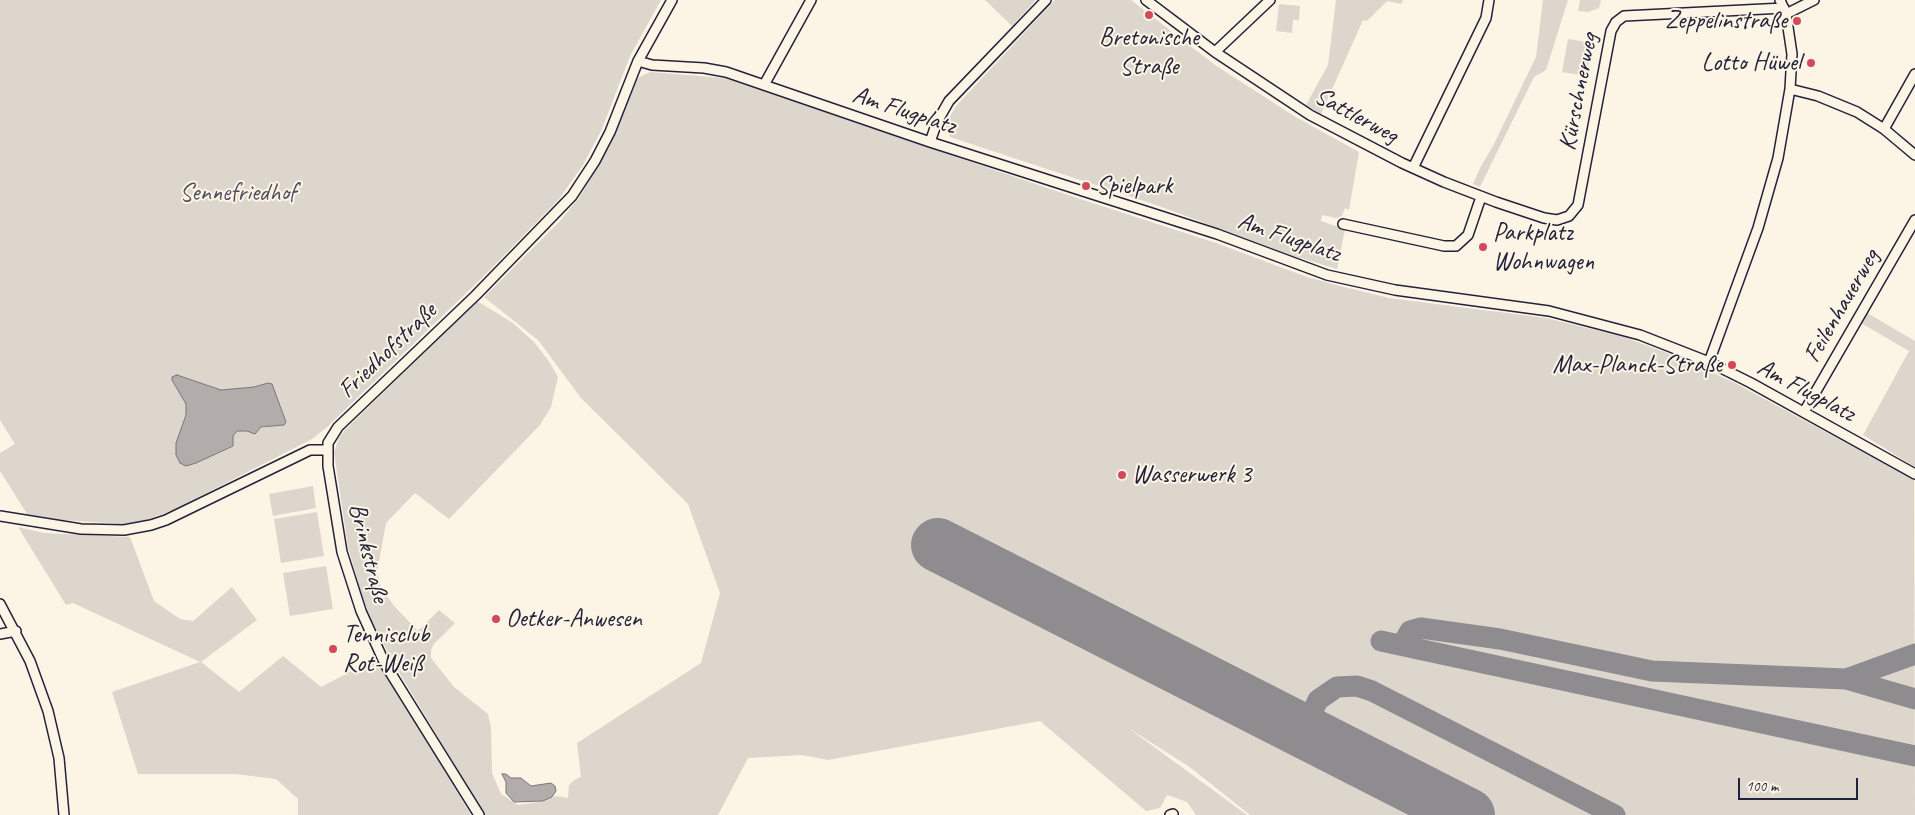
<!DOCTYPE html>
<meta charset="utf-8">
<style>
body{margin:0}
#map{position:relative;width:1915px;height:815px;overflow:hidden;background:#fcf5e5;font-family:Caveat,sans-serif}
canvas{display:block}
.scale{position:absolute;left:1738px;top:778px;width:120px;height:22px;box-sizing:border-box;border:2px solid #22223b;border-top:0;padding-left:6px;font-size:15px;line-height:18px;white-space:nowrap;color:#22223b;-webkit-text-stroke:4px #fcf5e5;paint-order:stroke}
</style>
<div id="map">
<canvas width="1915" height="815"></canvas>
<div class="scale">100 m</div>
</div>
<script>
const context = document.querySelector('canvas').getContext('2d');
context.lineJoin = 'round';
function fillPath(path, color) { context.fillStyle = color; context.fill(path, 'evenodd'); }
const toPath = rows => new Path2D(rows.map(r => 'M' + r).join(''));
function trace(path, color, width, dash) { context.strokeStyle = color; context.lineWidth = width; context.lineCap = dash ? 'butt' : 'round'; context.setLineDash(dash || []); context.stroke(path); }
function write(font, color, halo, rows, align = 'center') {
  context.font = font + ' Caveat,sans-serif'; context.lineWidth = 4; context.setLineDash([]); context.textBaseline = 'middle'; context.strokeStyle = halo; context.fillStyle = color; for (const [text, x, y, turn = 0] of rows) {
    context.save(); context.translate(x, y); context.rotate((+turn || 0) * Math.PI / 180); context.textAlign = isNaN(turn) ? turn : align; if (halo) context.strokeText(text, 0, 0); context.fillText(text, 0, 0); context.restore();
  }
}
fillPath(toPath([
 [0,0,661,0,630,56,602,129,583,165,559,199,490,270,326,428,312,439,175,509,147,520,124,524,62,520,27,514,0,471,0,453,15,444,0,420],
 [177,375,221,390,254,387,268,383,272,385,274,395,282,409,284,425,237,431,233,436,180,463,176,455,176,442,186,415,186,404,172,380],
 [985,0,1036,0,1012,26],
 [1055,0,1131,0,1215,65,1294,116,1359,152,1349,210,1345,208,1342,216,1336,218,1322,215,1321,221,1345,229,1337,269,1294,256,1156,205,950,137,946,128,947,122,956,106],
 [1336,0,1403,0,1401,4,1387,1,1367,21,1363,20,1321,114,1306,105,1328,65],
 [1543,0,1568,0,1546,70,1534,77,1480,187,1473,184,1481,166,1493,146,1536,57],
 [1580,0,1601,0,1599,8,1588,12,1578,11],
 [1279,4,1300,6,1299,20,1293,20,1292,33,1276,31],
 [1568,39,1592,43,1587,76,1562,72],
 [650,72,724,78,1071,196,1216,243,1307,277,1344,287,1389,298,1546,318,1624,337,1686,360,1737,384,1914,480,1915,815,1250,815,1191,768,1127,727,1247,815,1196,815,1187,802,1167,795,1160,808,1146,811,1040,721,828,760,802,755,748,758,718,815,485,815,391,659,371,618,362,596,348,547,334,452,340,436,345,430,477,301,513,323,535,343,550,363,558,377,551,407,540,425,449,519,415,493,386,523,377,572,381,587,394,606,418,631,439,610,455,623,434,644,431,650,431,658,454,687,488,714,491,728,492,773,501,794,518,805,545,801,556,796,568,798,569,785,574,780,581,777,577,743,701,663,720,593,688,504,581,398,538,340,484,297,560,221,579,198,610,146,638,78],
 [1867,313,1915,341,1915,467,1863,435,1909,351,1861,323],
 [313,486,316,508,273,516,269,494],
 [317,512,324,556,281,563,274,519],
 [18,527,44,533,130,537,154,601,180,619,193,621,232,587,257,620,201,662,239,692,283,656,321,687,377,658,471,815,298,815,298,799,276,779,235,774,138,774,112,692,200,662,73,603,66,605],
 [326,566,333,609,290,616,283,573]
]), '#dcd6cc');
const water = toPath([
 [177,375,221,390,254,387,268,383,272,384,286,422,284,425,261,427,255,434,247,431,237,431,233,436,233,446,196,463,186,466,180,463,176,455,176,443,186,415,186,404,172,380,172,377,177,375],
 [502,774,506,774,511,778,521,778,531,786,551,783,555,786,556,791,552,797,543,801,514,802,506,793,506,782,502,774]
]);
fillPath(water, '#b2adab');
trace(water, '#78757e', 1);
trace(toPath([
 [1381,641,1915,756],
 [1402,645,1410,631,1421,628,1500,639,1652,671,1846,679,1915,699],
 [1846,679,1915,654],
 [1317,738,1310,728,1309,719,1318,700,1337,687,1357,686,1372,691,1615,815]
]), '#8f8c90', 21);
trace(toPath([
 [938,545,1468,815]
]), '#8f8c90', 54);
const minor = toPath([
 [1146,0,1215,52,1310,115,1402,163,1444,182,1496,202,1544,218,1557,220,1569,216,1578,205,1611,31,1616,22,1624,16,1784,8],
 [1786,14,1814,0],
 [1215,52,1270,0],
 [638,61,652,65,704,68,726,72,930,142,1217,234,1327,275,1395,290,1549,311,1640,335,1709,362,1751,383,1915,474],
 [764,85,811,0],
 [1790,89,1818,96,1857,112,1884,129,1915,155],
 [1884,129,1915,74],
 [930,142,937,122,949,101,1046,0],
 [1413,168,1486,18,1489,0],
 [1343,224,1444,246,1456,246,1468,235,1481,197],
 [1709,362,1758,228,1778,158,1790,89,1792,54,1786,14,1780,0],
 [1804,412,1915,220],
 [0,516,81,529,124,530,151,525,166,520,310,450,327,450],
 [0,604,30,661,48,711,59,758,64,815],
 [0,634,16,631],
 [479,815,385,664,361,611,342,552,328,466,328,443,338,427,476,295,572,196,595,161,610,132,638,61,672,0],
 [1170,815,1173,814]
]);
trace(minor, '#22223b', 12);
trace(minor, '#fcf5e5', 9);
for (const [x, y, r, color] of [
 [1149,15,5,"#d1495b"],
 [1797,21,5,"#d1495b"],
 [1811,63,5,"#d1495b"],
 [1086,186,5,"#d1495b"],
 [1483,247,5,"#d1495b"],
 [1732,365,5,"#d1495b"],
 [1122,475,5,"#d1495b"],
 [496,619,5,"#d1495b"],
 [333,649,5,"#d1495b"]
]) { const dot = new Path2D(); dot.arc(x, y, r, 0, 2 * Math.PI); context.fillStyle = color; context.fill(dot); trace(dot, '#fcf5e5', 2); }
write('25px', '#22223b', '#fcf5e5', [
 ["Zeppelinstraße",1787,21,"right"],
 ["Bretonische",1149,38,"center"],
 ["Straße",1149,67,"center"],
 ["Lotto Hüwel",1801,63,"right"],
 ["Spielpark",1096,186],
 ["Parkplatz",1493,233],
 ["Wohnwagen",1493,262],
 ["Max-Planck-Straße",1722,365,"right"],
 ["Wasserwerk 3",1132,475],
 ["Oetker-Anwesen",506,619],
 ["Tennisclub",343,635],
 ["Rot-Weiß",343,664]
], 'left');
write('25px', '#22223b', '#fcf5e5', [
 ["Kürschnerweg",1579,92,-79],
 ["Am Flugplatz",904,111,18],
 ["Sattlerweg",1356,116,28],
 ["Am Flugplatz",1289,238,19],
 ["Feilenhauerweg",1842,306,-60],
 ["Friedhofstraße",388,351,-44],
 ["Am Flugplatz",1806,391,28],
 ["Brinkstraße",368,553,76]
]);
write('25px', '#504f5f', '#fcf5e5', [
 ["Sennefriedhof",238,193]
]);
</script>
